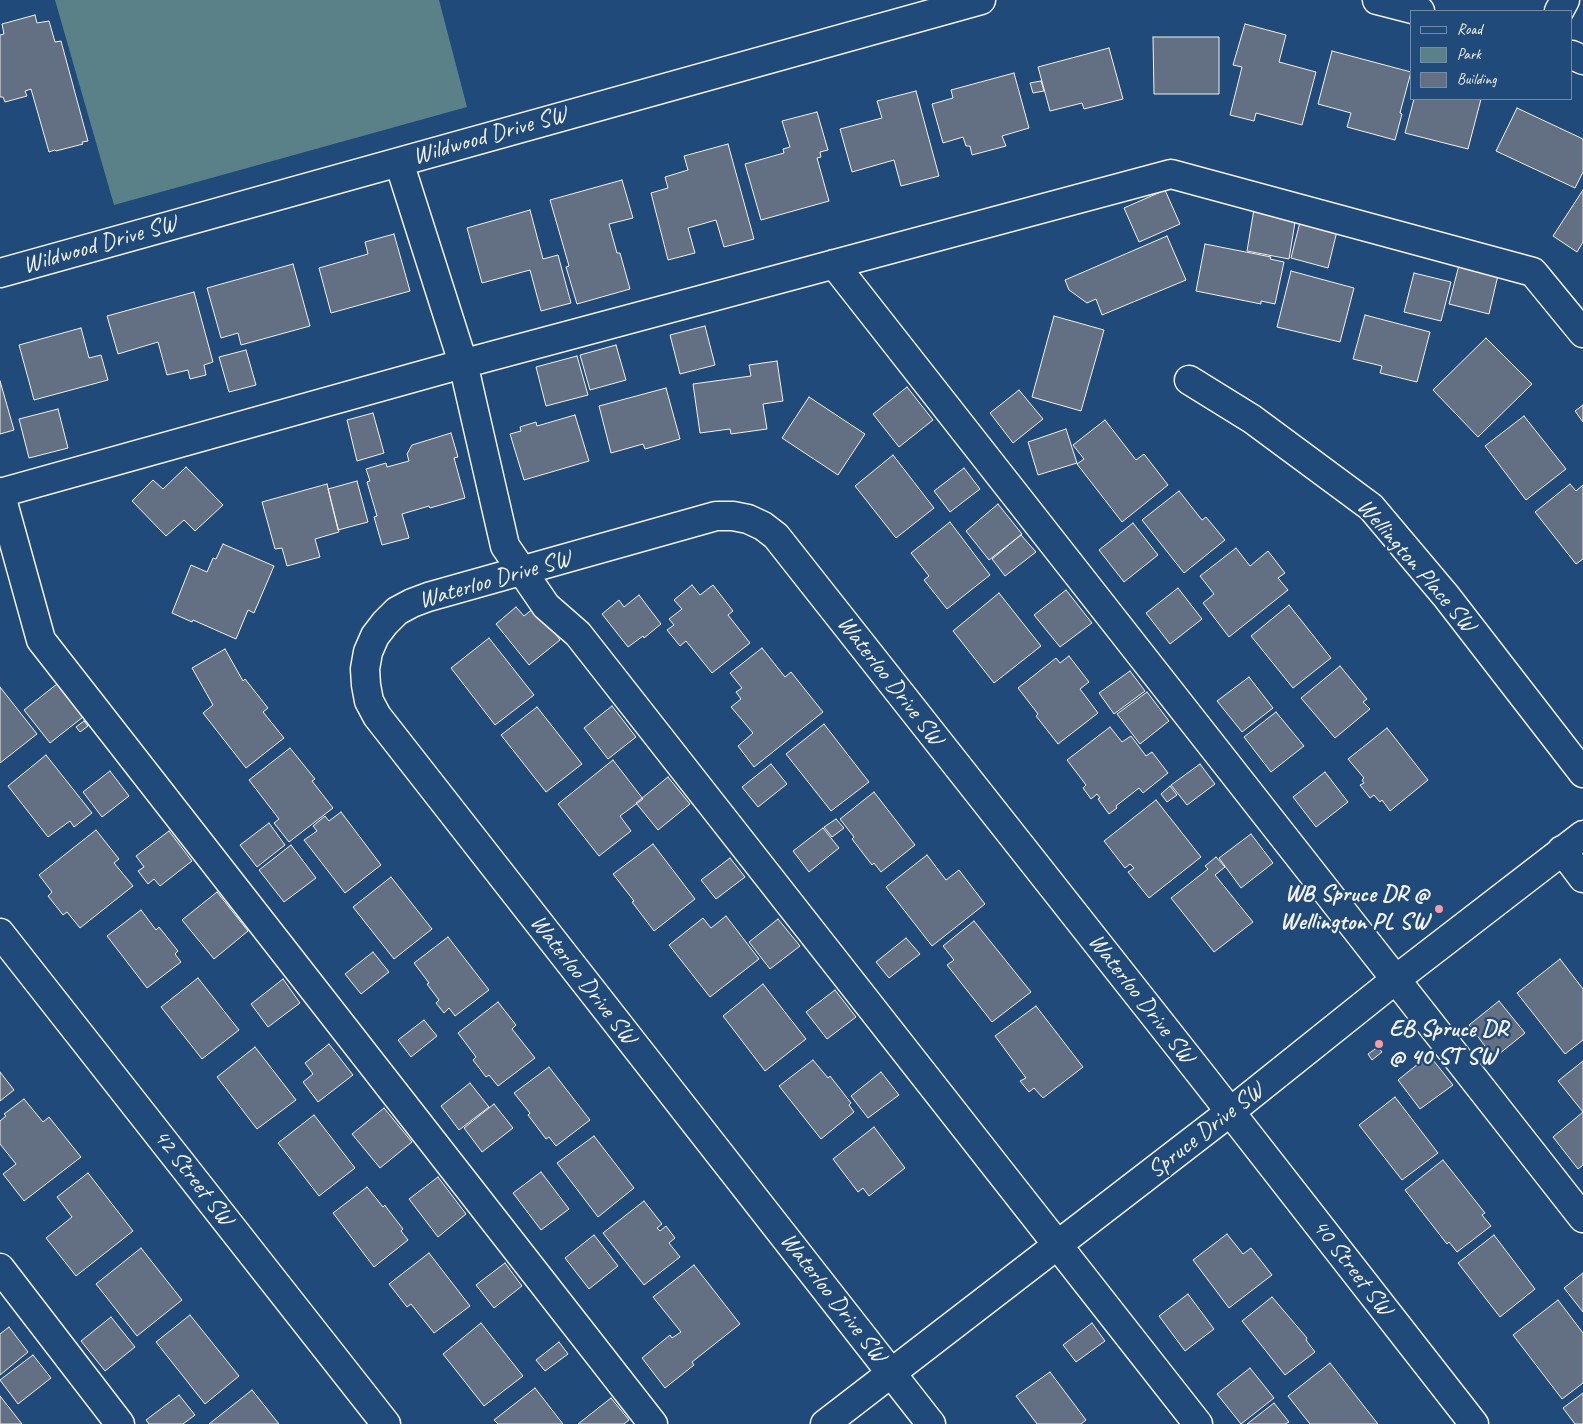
<!DOCTYPE html>
<style>
body{margin:0}
#map{position:relative;width:1583px;height:1424px;overflow:hidden;background:#1f4a7a;font-family:Caveat,sans-serif}
canvas{display:block}
.legend{position:absolute;left:1410px;top:10px;width:162px;height:90px;box-sizing:border-box;background:#1f4a7a;border:1px solid #748da6;margin:0;padding:6px 9px;list-style:none;font-size:15px;color:#f4f1e8}
.legend li{display:flex;align-items:center;gap:10px;height:25px}
.legend b{width:25px;border:1px solid #748da6}
</style>
<div id="map">
<canvas width="1583" height="1424"></canvas>
<ul class="legend">
<li><b style="height:6px;background:#1f4a7a"></b>Road</li>
<li><b style="height:14px;background:#598187"></b>Park</li>
<li><b style="height:14px;background:#636f82"></b>Building</li>
</ul>
</div>
<script>
const context = document.querySelector('canvas').getContext('2d');
context.lineJoin = 'round';
function fillPath(path, color) { context.fillStyle = color; context.fill(path, 'evenodd'); }
const toPath = rows => new Path2D(rows.map(r => 'M' + r).join(''));
function trace(path, color, width, dash) { context.strokeStyle = color; context.lineWidth = width; context.lineCap = dash ? 'butt' : 'round'; context.setLineDash(dash || []); context.stroke(path); }
function write(font, color, halo, rows, align = 'center') {
  context.font = font + ' Caveat,sans-serif'; context.lineWidth = 4.5; context.setLineDash([]); context.textBaseline = 'middle'; context.strokeStyle = halo; context.fillStyle = color; for (const [text, x, y, turn = 0] of rows) {
    context.save(); context.translate(x, y); context.rotate((+turn || 0) * Math.PI / 180); context.textAlign = isNaN(turn) ? turn : align; if (halo) context.strokeText(text, 0, 0); context.fillText(text, 0, 0); context.restore();
  }
}
fillPath(toPath([
 [55,0,439,0,467,107,114,205]
]), '#598187');
const building = toPath([
 [35,15,37,23,49,21,55,42,61,41,88,141,82,142,83,144,56,151,55,150,49,152,31,89,25,91,27,96,5,102,3,97,0,97,0,35,4,34,2,24,35,15],
 [1245,24,1286,35,1279,62,1316,72,1302,125,1256,113,1254,121,1230,115,1242,67,1233,65,1245,24],
 [1153,37,1219,37,1219,94,1154,94,1153,37],
 [1109,48,1123,99,1084,109,1082,103,1050,111,1038,67,1109,48],
 [1332,51,1411,72,1400,113,1402,114,1395,140,1347,127,1351,113,1318,104,1332,51],
 [1014,73,1029,128,1002,136,1006,146,972,155,970,146,966,146,963,137,943,143,932,104,953,98,951,90,1014,73],
 [1041,81,1044,91,1033,93,1030,83,1041,81],
 [916,91,939,176,901,186,894,160,852,172,840,129,882,118,877,101,916,91],
 [1414,99,1481,99,1468,149,1405,133,1414,99],
 [1517,108,1583,139,1583,172,1575,188,1496,151,1517,108],
 [817,112,828,150,820,152,821,157,817,158,829,201,761,220,745,164,784,153,783,149,790,147,782,121,817,112],
 [728,144,754,239,724,247,716,220,688,228,695,253,668,260,651,193,668,188,665,177,688,170,684,156,728,144],
 [622,180,633,218,609,224,617,253,620,253,630,289,577,304,566,267,569,266,550,200,622,180],
 [1165,190,1180,224,1139,242,1124,208,1165,190],
 [1583,190,1583,242,1577,252,1553,236,1583,190],
 [1254,209,1296,216,1289,259,1247,251,1254,209],
 [530,210,543,259,558,255,571,303,541,311,530,270,482,283,467,228,530,210],
 [1301,218,1338,227,1328,268,1291,258,1301,218],
 [394,234,410,291,331,313,319,268,368,254,365,242,394,234],
 [1167,236,1186,280,1102,315,1096,299,1087,303,1069,290,1065,280,1167,236],
 [1205,244,1271,257,1270,259,1284,262,1275,304,1261,301,1261,304,1196,291,1205,244],
 [293,264,310,326,241,345,238,333,221,338,207,288,293,264],
 [1459,265,1498,275,1489,314,1449,304,1459,265],
 [1291,271,1354,288,1340,342,1277,327,1291,271],
 [1414,273,1451,282,1441,321,1404,312,1414,273],
 [194,292,213,362,204,365,206,375,190,379,188,370,167,375,158,342,118,354,107,316,194,292],
 [1365,315,1430,332,1417,382,1380,373,1382,366,1353,359,1365,315],
 [1054,316,1104,330,1081,411,1032,397,1054,316],
 [705,326,715,365,680,374,670,335,705,326],
 [81,328,89,358,101,355,108,380,34,400,19,345,81,328],
 [1486,338,1532,384,1478,437,1433,390,1486,338],
 [616,345,626,380,590,390,580,355,616,345],
 [246,350,256,385,229,392,219,357,246,350],
 [577,356,588,395,546,406,536,367,577,356],
 [777,361,783,401,763,404,767,429,731,434,730,429,700,433,693,384,751,376,749,365,777,361],
 [0,381,14,430,0,434,0,381],
 [907,387,933,420,899,447,873,414,907,387],
 [666,388,680,439,645,449,643,444,611,453,599,406,666,388],
 [1019,390,1043,419,1013,443,990,413,1019,390],
 [809,397,865,434,838,475,782,438,809,397],
 [1583,405,1583,422,1575,411,1583,405],
 [58,409,68,448,29,458,19,419,58,409],
 [373,413,384,453,357,461,347,420,373,413],
 [575,415,589,461,524,480,510,434,521,431,520,427,536,422,537,426,575,415],
 [1524,416,1566,469,1526,500,1485,446,1524,416],
 [1105,420,1136,460,1144,454,1168,485,1122,522,1077,464,1084,459,1073,445,1105,420],
 [1066,429,1077,463,1038,475,1028,442,1066,429],
 [451,433,458,457,454,458,465,498,430,508,429,506,402,514,409,538,382,545,374,517,377,516,367,482,370,481,366,469,386,463,387,467,409,461,407,454,412,445,451,433],
 [893,455,934,508,896,538,855,486,893,455],
 [186,467,223,505,195,531,184,520,166,536,132,501,153,480,163,489,186,467],
 [964,468,980,489,950,512,934,491,964,468],
 [357,481,368,522,338,530,328,489,357,481],
 [327,484,339,532,315,539,320,557,287,566,282,548,275,549,262,502,327,484],
 [1570,484,1576,491,1583,485,1583,559,1576,564,1535,512,1570,484],
 [1179,491,1202,520,1206,517,1225,540,1184,573,1142,520,1179,491],
 [998,504,1022,534,989,560,966,531,998,504],
 [950,522,990,575,947,609,924,580,929,576,911,553,950,522],
 [1133,523,1158,555,1124,582,1099,550,1133,523],
 [1021,535,1036,552,1005,576,992,559,1021,535],
 [223,544,274,566,254,613,248,610,236,639,193,620,192,622,172,613,191,565,207,572,213,558,216,559,223,544],
 [1236,548,1250,566,1268,551,1285,573,1278,578,1288,590,1229,637,1203,603,1214,594,1200,576,1236,548],
 [692,585,700,595,713,585,733,611,728,615,750,643,712,673,686,641,680,646,667,630,674,625,669,619,682,609,674,600,692,585],
 [1178,588,1202,619,1170,644,1146,613,1178,588],
 [1066,590,1092,623,1060,647,1034,615,1066,590],
 [999,593,1041,646,994,683,953,631,999,593],
 [639,595,661,624,644,638,643,636,628,647,602,614,619,600,624,607,639,595],
 [1289,605,1331,658,1293,688,1251,636,1289,605],
 [516,607,524,616,535,607,560,640,529,665,496,624,516,607],
 [489,638,534,695,495,725,451,668,489,638],
 [762,648,785,677,791,672,823,712,754,767,738,746,753,733,731,707,741,699,736,692,742,688,730,673,762,648],
 [225,649,243,681,245,679,268,708,263,712,284,738,246,768,203,713,213,705,192,668,225,649],
 [1069,656,1089,682,1080,689,1098,713,1058,744,1036,716,1038,714,1018,688,1056,658,1060,663,1069,656],
 [1340,666,1367,699,1363,702,1370,709,1335,738,1301,698,1340,666],
 [1130,671,1145,691,1114,714,1099,693,1130,671],
 [1249,677,1273,708,1242,732,1217,701,1249,677],
 [57,684,83,717,50,743,24,710,57,684],
 [0,687,37,734,0,763,0,687],
 [1147,692,1169,721,1140,744,1117,714,1147,692],
 [612,706,636,737,608,759,584,728,612,706],
 [537,707,582,764,546,792,501,735,537,707],
 [1276,712,1304,746,1271,772,1244,737,1276,712],
 [84,721,88,726,80,732,76,727,84,721],
 [824,724,869,782,831,811,786,754,824,724],
 [1110,727,1122,742,1131,736,1146,756,1152,752,1168,773,1143,793,1139,788,1116,806,1117,808,1109,814,1098,799,1100,798,1097,794,1091,799,1083,788,1086,785,1067,760,1110,727],
 [1387,728,1428,780,1390,811,1382,800,1380,802,1374,795,1370,798,1360,785,1364,783,1362,780,1364,778,1348,759,1387,728],
 [290,748,315,779,312,781,333,808,289,842,274,823,279,819,249,780,290,748],
 [46,755,92,813,74,827,70,821,48,837,8,786,46,755],
 [613,760,643,799,620,816,631,831,599,856,558,804,613,760],
 [771,764,787,784,758,807,742,787,771,764],
 [1200,764,1215,784,1187,805,1171,785,1200,764],
 [110,771,129,796,102,817,83,792,110,771],
 [1325,772,1348,802,1316,827,1293,797,1325,772],
 [668,777,690,804,658,830,636,803,668,777],
 [1170,786,1177,795,1167,802,1161,794,1170,786],
 [874,792,915,845,881,872,874,863,872,865,852,839,854,837,840,819,874,792],
 [1156,800,1201,857,1149,898,1128,872,1134,868,1130,864,1125,868,1104,841,1156,800],
 [341,812,381,865,345,893,304,840,317,831,313,826,325,816,329,821,341,812],
 [836,819,844,828,832,837,824,827,836,819],
 [269,823,285,845,257,867,240,845,269,823],
 [823,828,839,848,809,872,793,851,823,828],
 [96,830,119,859,114,863,133,886,80,928,67,912,63,915,48,896,52,892,39,875,96,830],
 [169,831,192,861,160,886,154,879,148,884,138,871,144,867,136,856,169,831],
 [1251,834,1273,863,1241,888,1219,858,1251,834],
 [653,844,695,899,654,931,632,902,634,901,613,874,653,844],
 [291,845,316,878,284,902,259,870,291,845],
 [927,855,946,880,959,870,985,904,932,946,886,887,927,855],
 [1216,857,1225,867,1215,875,1253,922,1214,952,1171,898,1208,869,1205,866,1216,857],
 [730,858,745,877,716,899,701,880,730,858],
 [391,877,432,929,394,959,353,907,391,877],
 [217,892,248,931,214,959,182,920,217,892],
 [141,910,156,930,159,927,178,951,175,954,181,962,147,988,107,936,141,910],
 [726,916,759,959,710,997,669,945,703,918,711,928,726,916],
 [778,919,800,946,770,969,749,942,778,919],
 [974,921,1031,992,992,1022,947,965,954,960,943,946,974,921],
 [448,937,489,990,455,1016,449,1008,444,1013,436,1003,439,1000,427,984,429,983,414,963,448,937],
 [906,938,920,954,889,978,876,962,906,938],
 [373,952,389,972,361,994,345,974,373,952],
 [1560,959,1583,989,1583,1040,1565,1054,1517,993,1560,959],
 [198,978,239,1030,202,1059,161,1007,198,978],
 [283,979,300,1003,268,1027,251,1004,283,979],
 [763,984,806,1039,765,1071,723,1016,763,984],
 [835,990,856,1017,827,1039,806,1012,835,990],
 [1499,1001,1525,1033,1494,1058,1469,1025,1499,1001],
 [498,1002,516,1025,512,1029,535,1058,498,1086,489,1075,486,1077,473,1060,476,1057,458,1033,498,1002],
 [1036,1006,1083,1067,1043,1098,1034,1088,1029,1092,1020,1081,1026,1078,995,1036,1036,1006],
 [424,1020,437,1036,411,1057,398,1040,424,1020],
 [329,1044,353,1075,318,1102,303,1082,313,1074,305,1063,329,1044],
 [255,1047,296,1100,257,1129,217,1077,255,1047],
 [1378,1047,1382,1052,1372,1060,1368,1054,1378,1047],
 [1429,1055,1453,1085,1420,1109,1398,1080,1429,1055],
 [813,1060,828,1078,830,1076,851,1103,849,1105,854,1112,821,1139,779,1086,813,1060],
 [1583,1061,1583,1112,1558,1081,1583,1061],
 [549,1067,590,1120,556,1146,549,1137,546,1139,528,1115,530,1113,514,1093,549,1067],
 [0,1072,14,1090,0,1101,0,1072],
 [881,1072,899,1095,868,1118,851,1096,881,1072],
 [470,1083,489,1107,459,1130,441,1106,470,1083],
 [1395,1097,1438,1153,1402,1180,1359,1125,1395,1097],
 [24,1099,43,1122,49,1117,81,1157,24,1201,3,1174,16,1164,0,1144,0,1121,6,1116,4,1114,24,1099],
 [494,1104,513,1128,482,1152,464,1128,494,1104],
 [384,1108,412,1142,380,1168,352,1134,384,1108],
 [1583,1112,1583,1165,1578,1169,1553,1137,1583,1112],
 [314,1115,355,1168,319,1196,278,1143,314,1115],
 [874,1127,905,1168,869,1196,863,1188,858,1192,833,1159,874,1127],
 [594,1136,634,1188,598,1217,557,1163,594,1136],
 [1443,1160,1485,1213,1482,1215,1491,1226,1457,1252,1449,1242,1447,1244,1405,1190,1443,1160],
 [541,1172,569,1209,541,1230,513,1193,541,1172],
 [88,1173,133,1231,76,1276,46,1238,72,1217,57,1197,88,1173],
 [438,1177,466,1214,438,1237,409,1199,438,1177],
 [367,1187,383,1207,385,1205,386,1207,403,1229,401,1231,408,1240,374,1267,333,1213,367,1187],
 [644,1201,662,1224,657,1228,660,1231,666,1226,675,1238,669,1243,680,1257,644,1285,603,1233,644,1201],
 [1227,1234,1243,1254,1251,1248,1272,1275,1229,1308,1193,1260,1227,1234],
 [594,1235,618,1266,589,1289,565,1258,594,1235],
 [1494,1235,1535,1289,1500,1317,1458,1263,1494,1235],
 [141,1248,182,1300,137,1336,96,1284,141,1248],
 [429,1253,470,1306,434,1333,411,1304,407,1307,389,1284,429,1253],
 [505,1263,522,1286,494,1308,476,1285,505,1263],
 [694,1265,740,1324,692,1362,694,1365,665,1388,642,1358,670,1335,672,1338,681,1332,653,1297,694,1265],
 [1583,1273,1583,1312,1564,1288,1583,1273],
 [1188,1294,1214,1329,1185,1351,1159,1316,1188,1294],
 [1272,1297,1307,1338,1306,1340,1315,1352,1285,1375,1242,1321,1272,1297],
 [1558,1300,1583,1333,1583,1383,1562,1399,1513,1335,1558,1300],
 [190,1315,239,1376,205,1404,156,1342,190,1315],
 [111,1317,135,1347,105,1371,81,1341,111,1317],
 [481,1323,523,1376,484,1406,443,1354,481,1323],
 [1092,1323,1105,1341,1076,1362,1063,1345,1092,1323],
 [9,1327,28,1352,0,1375,0,1334,9,1327],
 [559,1342,568,1354,545,1371,536,1360,559,1342],
 [33,1355,51,1378,18,1404,0,1380,33,1355],
 [1330,1363,1378,1424,1310,1424,1288,1396,1330,1363],
 [1250,1368,1274,1398,1241,1424,1217,1394,1250,1368],
 [1050,1372,1086,1420,1081,1424,1037,1424,1016,1396,1050,1372],
 [535,1388,563,1424,498,1424,494,1420,535,1388],
 [252,1390,279,1424,209,1424,252,1390],
 [1583,1393,1583,1424,1575,1424,1563,1408,1583,1393],
 [179,1395,195,1415,183,1424,149,1424,146,1420,179,1395],
 [0,1396,22,1424,0,1424,0,1396],
 [611,1398,629,1420,624,1424,578,1424,611,1398],
 [1274,1403,1289,1422,1285,1424,1247,1424,1274,1403]
]);
fillPath(building, '#636f82');
trace(building, '#f4f1e8', 1);
const minor = toPath([
 [1377,0,1420,11],
 [1559,11,1565,0],
 [1572,55,1583,60],
 [399,162,463,363,505,546,546,606,578,634,1198,1424],
 [834,264,1583,1218],
 [0,273,981,0],
 [1189,380,1252,419,1371,507,1446,596,1583,773],
 [0,492,41,640,653,1424],
 [0,493,473,361,1171,174,1533,272,1583,333],
 [1562,850,1583,878],
 [0,933,386,1424],
 [0,1268,120,1424],
 [825,1424,1230,1112,1395,980,1583,835],
 [931,1424,377,716,369,701,366,685,365,669,368,652,375,636,385,623,397,611,412,603,428,597,716,516,733,516,748,519,763,526,776,536,1203,1077,1474,1424]
]);
trace(minor, '#f4f1e8', 31);
trace(minor, '#1f4a7a', 28);
for (const [x, y, r, color] of [
 [1439,909,5,"#ff9aa2"],
 [1379,1044,5,"#ff9aa2"]
]) { const dot = new Path2D(); dot.arc(x, y, r, 0, 2 * Math.PI); context.fillStyle = color; context.fill(dot); trace(dot, '#1f4a7a', 2); }
write('24px', '#f4f1e8', '#1f4a7a', [
 ["Wildwood Drive SW",490,136,-16],
 ["Wildwood Drive SW",100,245,-16],
 ["Wellington Place SW",1416,566,49],
 ["Waterloo Drive SW",495,580,-16],
 ["Waterloo Drive SW",890,681,52],
 ["Waterloo Drive SW",583,980,52],
 ["Waterloo Drive SW",1141,999,52],
 ["Spruce Drive SW",1206,1131,-38],
 ["42 Street SW",193,1178,52],
 ["40 Street SW",1352,1268,52],
 ["Waterloo Drive SW",833,1298,52]
]);
write('bold 24px', '#f4f1e8', '#1f4a7a', [
 ["WB Spruce DR @",1429,895],
 ["Wellington PL SW",1429,923],
 ["EB Spruce DR",1389,1030,"left"],
 ["@ 40 ST SW",1389,1058,"left"]
], 'right');
</script>
